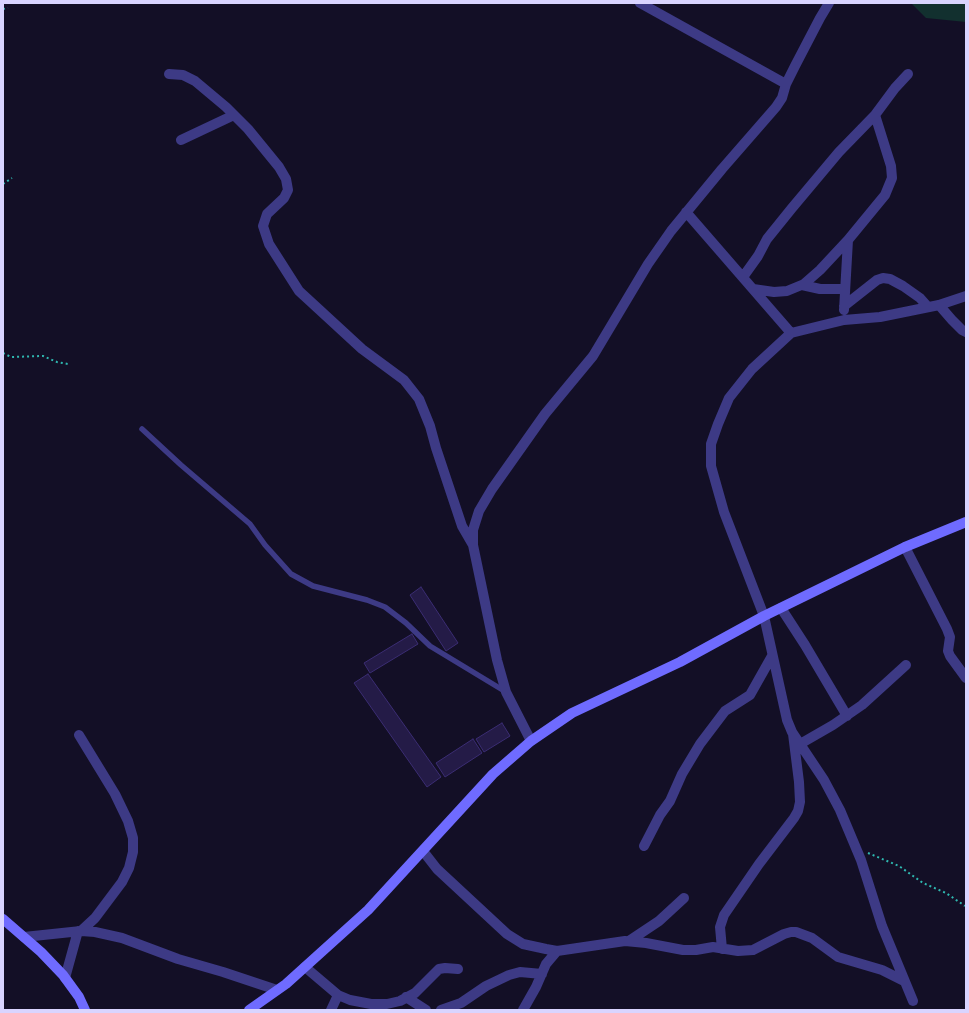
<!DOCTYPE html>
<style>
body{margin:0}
#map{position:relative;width:969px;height:1013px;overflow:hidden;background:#130f26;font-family:Inter,sans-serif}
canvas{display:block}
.frame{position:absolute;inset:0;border:4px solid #d9d4ff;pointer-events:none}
</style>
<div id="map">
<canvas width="969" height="1013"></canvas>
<div class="frame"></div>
</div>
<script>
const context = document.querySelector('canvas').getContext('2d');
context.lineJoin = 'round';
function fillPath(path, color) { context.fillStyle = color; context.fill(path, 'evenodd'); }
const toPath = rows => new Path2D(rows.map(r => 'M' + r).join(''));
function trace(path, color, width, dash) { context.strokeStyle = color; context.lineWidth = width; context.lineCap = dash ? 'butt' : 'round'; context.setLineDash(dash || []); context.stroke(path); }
fillPath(toPath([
 [911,3,966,3,966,22,926,18]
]), '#12302f');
const building = toPath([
 [421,587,458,643,446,651,410,595,421,587],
 [412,634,418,644,370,673,364,663,412,634],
 [368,674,441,777,427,787,354,683,368,674],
 [502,723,510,736,484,752,476,739,502,723],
 [473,739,482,753,445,777,436,763,473,739]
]);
fillPath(building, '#241b47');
trace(building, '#3b2d73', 1);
trace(toPath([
 [3,9,8,8],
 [3,184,12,178],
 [3,353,11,357,43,356,57,362,68,364],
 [868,853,899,866,923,883,946,893,965,906]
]), '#2fb8b0', 2, [2, 3]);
trace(toPath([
 [142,429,181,465,250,524,265,545,291,574,313,586,367,600,385,607,406,623,430,646,506,692]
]), '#3d3a85', 5.5);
trace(toPath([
 [640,3,786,84],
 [169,74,183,75,195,81,226,107,248,129,279,167,286,179,288,190,284,198,267,214,263,226,269,244,299,291,362,349,404,380,419,399,430,426,436,448,462,526,473,545],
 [181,140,234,115],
 [686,212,791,333],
 [743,277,758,256,767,239,792,208,839,152,875,115,895,88,908,74],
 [802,285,820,289,845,289],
 [753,289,774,292,787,291,804,284,820,270,848,240,885,195,892,178,891,166,875,115],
 [939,305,952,320,962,330,966,332],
 [844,306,877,280,883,278,890,279,903,286,920,298,928,307],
 [844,310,848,240],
 [905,547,947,629,950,637,948,651,950,656,966,678],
 [781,608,805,645,847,716],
 [79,735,115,794,128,821,133,838,133,852,129,868,122,882,95,918,81,931],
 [531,741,506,692,497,660,473,545,473,530,479,511,492,489,545,414,593,356,648,264,671,231,722,169,776,107,782,98,786,84,795,66,820,18,829,3],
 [800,744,833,725,862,705,906,665],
 [644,846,660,815,670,801,682,774,700,744,725,711,750,695,772,656],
 [423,851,437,869,507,934,523,944,546,949,557,951,625,941,646,943,683,950,696,950,713,947,738,951,753,950,784,934,791,932,796,932,812,938,838,957,882,970,904,981],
 [24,937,81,931,95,932,122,938,178,959,223,972,277,990],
 [629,941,659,921,684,898],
 [722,949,720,927,724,915,759,864,794,818,798,811,800,802,799,782,793,734],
 [305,967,338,995,350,1000,371,1004,387,1004,400,1001,415,993,439,969,445,968,458,969],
 [65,978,78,931],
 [406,997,426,1010],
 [913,1001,882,926,861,860,840,810,824,780,792,732,787,720,764,616,724,512,711,466,711,444,718,424,729,398,752,369,791,333,844,320,880,317,939,305,966,296],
 [331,1010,338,995],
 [441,1010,461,1003,486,986,509,975,520,972,542,974],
 [523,1010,536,987,546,964,557,951]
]), '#3d3a85', 10);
trace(toPath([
 [3,919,41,952,63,975,79,997,85,1010],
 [249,1010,286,984,368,910,493,774,531,741,572,713,680,662,764,616,905,547,966,522]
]), '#6f6bff', 10);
</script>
